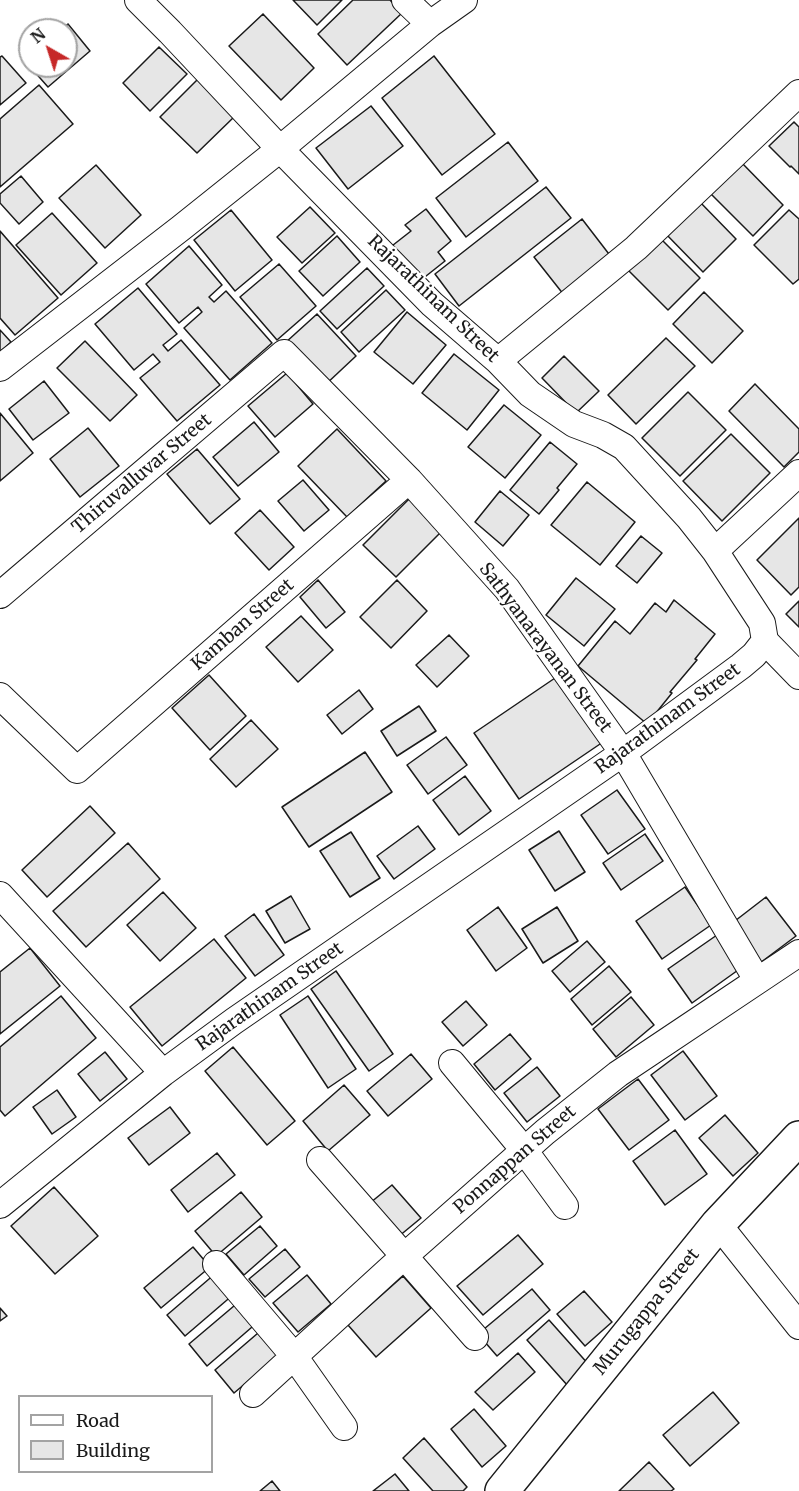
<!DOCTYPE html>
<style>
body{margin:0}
#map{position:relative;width:799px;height:1491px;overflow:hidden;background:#fff;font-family:Merriweather,serif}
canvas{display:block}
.legend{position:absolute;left:18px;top:1395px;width:195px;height:78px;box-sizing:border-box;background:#fff;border:2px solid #a3a3a3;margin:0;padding:8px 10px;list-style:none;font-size:18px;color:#1a1a1a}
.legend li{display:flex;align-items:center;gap:12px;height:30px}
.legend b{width:30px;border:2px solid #a3a3a3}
.north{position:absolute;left:18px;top:18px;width:60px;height:60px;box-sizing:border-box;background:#fff;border:2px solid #a3a3a3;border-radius:50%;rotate:321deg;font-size:16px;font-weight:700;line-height:24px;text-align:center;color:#1a1a1a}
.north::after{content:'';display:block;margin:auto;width:21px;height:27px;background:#c62828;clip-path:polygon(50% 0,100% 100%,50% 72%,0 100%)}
</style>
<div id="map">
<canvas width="799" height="1491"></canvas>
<ul class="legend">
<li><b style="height:8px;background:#fff"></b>Road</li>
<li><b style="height:16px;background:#e6e6e6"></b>Building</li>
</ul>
<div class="north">N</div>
</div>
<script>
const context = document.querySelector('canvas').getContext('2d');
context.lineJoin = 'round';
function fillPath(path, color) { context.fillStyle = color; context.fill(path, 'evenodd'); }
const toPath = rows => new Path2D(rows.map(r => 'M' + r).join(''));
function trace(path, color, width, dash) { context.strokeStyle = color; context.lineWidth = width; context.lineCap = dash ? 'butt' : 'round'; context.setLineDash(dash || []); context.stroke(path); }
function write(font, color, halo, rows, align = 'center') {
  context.font = font + ' Merriweather,serif'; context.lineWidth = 4.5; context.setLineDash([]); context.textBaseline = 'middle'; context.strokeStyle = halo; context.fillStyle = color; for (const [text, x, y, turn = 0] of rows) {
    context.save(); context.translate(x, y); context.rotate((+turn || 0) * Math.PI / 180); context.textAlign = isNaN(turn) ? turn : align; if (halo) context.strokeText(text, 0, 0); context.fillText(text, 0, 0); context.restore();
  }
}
const building = toPath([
 [293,0,342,0,317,25,293,0],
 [353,0,390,0,402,13,347,65,318,34,353,0],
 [263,14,314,68,281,100,229,46,263,14],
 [68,24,90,51,48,87,25,61,30,57,30,66,66,66,66,30,61,30,68,24],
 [159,47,187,74,150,111,123,83,159,47],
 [2,56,26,83,0,105,0,57,2,56],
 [434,56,495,134,442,175,382,98,434,56],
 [198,79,235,116,197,153,160,117,198,79],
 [39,85,73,124,0,187,0,119,39,85],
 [371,106,403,146,348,189,316,148,371,106],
 [794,122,799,127,799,174,791,166,790,167,769,146,794,122],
 [508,142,538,181,466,237,436,198,508,142],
 [741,162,783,205,753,236,710,193,741,162],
 [96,165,141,215,105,248,59,198,96,165],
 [21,176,43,202,19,224,0,203,0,194,21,176],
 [546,187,571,218,459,306,435,274,546,187],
 [697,199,736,239,703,272,664,232,697,199],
 [310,207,335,233,302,263,277,237,310,207],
 [426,209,451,241,438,252,445,261,416,284,388,249,411,231,405,225,426,209],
 [231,210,272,260,235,291,194,240,231,210],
 [789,210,799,219,799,279,793,284,754,245,789,210],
 [52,213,97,263,61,295,16,245,52,213],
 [582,219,612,258,564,295,534,257,582,219],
 [0,231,58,298,15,335,0,318,0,231],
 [337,236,360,262,323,296,299,271,337,236],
 [659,237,700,278,668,310,626,268,659,237],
 [189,246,222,285,209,297,214,302,226,291,272,343,230,380,184,328,202,312,198,307,179,323,146,284,189,246],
 [279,264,316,306,277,340,240,297,279,264],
 [367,268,384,286,337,329,320,311,367,268],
 [138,288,177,334,163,345,168,351,181,340,220,385,177,421,140,378,160,362,153,354,134,370,95,324,138,288],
 [386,290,405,310,359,352,341,332,386,290],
 [704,292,743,331,712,363,673,324,704,292],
 [407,312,446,345,413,384,374,352,407,312],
 [317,314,356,356,324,386,285,343,317,314],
 [0,330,11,342,0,352,0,330],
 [666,338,695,366,636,424,608,395,666,338],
 [85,341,137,395,110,421,57,368,85,341],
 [454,354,499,390,467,430,422,393,454,354],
 [564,356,599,391,576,413,542,378,564,356],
 [287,373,313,404,275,437,248,406,287,373],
 [44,381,69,413,33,440,9,409,44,381],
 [755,384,799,429,799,452,784,467,729,411,755,384],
 [688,392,726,430,680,476,642,438,688,392],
 [504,405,541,435,505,478,468,447,504,405],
 [0,413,33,453,0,481,0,413],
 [254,422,279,452,238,486,213,457,254,422],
 [88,428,119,466,80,497,50,459,88,428],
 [337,429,386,481,347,517,298,466,337,429],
 [731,434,770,473,722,521,683,481,731,434],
 [550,442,577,464,557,488,559,490,539,514,510,490,550,442],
 [197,449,240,499,210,524,167,474,197,449],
 [303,480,329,510,304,531,278,501,303,480],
 [587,482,635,522,600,565,551,525,587,482],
 [500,491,529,515,503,546,475,522,500,491],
 [409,499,441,532,396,577,363,545,409,499],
 [260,510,294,547,269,570,235,533,260,510],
 [799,518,799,587,791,595,757,560,799,518],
 [641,536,662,553,637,583,616,566,641,536],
 [576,578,615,609,584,646,546,615,576,578],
 [318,580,345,612,326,628,300,597,318,580],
 [397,580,427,611,391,648,360,617,397,580],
 [674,600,715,634,695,659,697,660,670,692,672,693,647,724,578,666,615,621,630,634,655,603,666,612,674,600],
 [799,601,799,627,786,614,799,601],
 [301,616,333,650,298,682,266,647,301,616],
 [449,635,469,656,437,687,416,665,449,635],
 [209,675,246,716,210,750,172,708,209,675],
 [558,676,603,742,519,799,474,733,558,676],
 [359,690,373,709,342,734,327,715,359,690],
 [419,706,436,731,397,756,381,731,419,706],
 [251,720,278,749,236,787,210,759,251,720],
 [446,737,467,765,428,794,407,765,446,737],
 [365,752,392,792,309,847,282,807,365,752],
 [465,776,491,811,459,835,433,800,465,776],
 [617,790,645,829,608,854,581,815,617,790],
 [90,806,115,833,47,897,22,870,90,806],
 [418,826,435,849,394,879,377,856,418,826],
 [559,831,585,872,555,891,529,850,559,831],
 [351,832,380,878,350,897,320,851,351,832],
 [645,834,663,861,621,890,603,863,645,834],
 [128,843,160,879,86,947,53,911,128,843],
 [685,887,711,925,662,959,636,921,685,887],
 [163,892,196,928,160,961,127,925,163,892],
 [291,896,310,929,285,943,266,911,291,896],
 [766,897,796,936,760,963,731,924,766,897],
 [498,907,527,948,496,971,467,930,498,907],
 [557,907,578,941,543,963,522,929,557,907],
 [254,914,284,955,255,976,225,936,254,914],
 [717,935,741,968,692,1003,668,969,717,935],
 [214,939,246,978,162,1046,130,1007,214,939],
 [587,941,605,962,570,992,552,971,587,941],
 [30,948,60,986,0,1034,0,972,30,948],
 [609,966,631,992,592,1025,571,999,609,966],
 [336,971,393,1054,369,1071,311,989,336,971],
 [61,996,96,1038,5,1116,0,1110,0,1047,61,996],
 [308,996,356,1069,328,1088,280,1015,308,996],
 [631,997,654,1025,616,1057,593,1029,631,997],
 [466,1001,487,1025,463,1046,442,1022,466,1001],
 [510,1034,531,1059,495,1090,474,1064,510,1034],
 [233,1047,295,1121,267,1145,205,1071,233,1047],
 [683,1051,717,1096,685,1120,651,1075,683,1051],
 [105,1052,127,1079,100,1101,78,1074,105,1052],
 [411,1054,432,1079,388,1116,367,1091,411,1054],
 [537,1067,560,1096,527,1122,504,1093,537,1067],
 [638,1079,669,1120,629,1150,598,1109,638,1079],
 [344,1085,370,1115,328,1151,303,1121,344,1085],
 [57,1090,76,1117,52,1134,33,1107,57,1090],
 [170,1107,190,1133,149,1165,128,1138,170,1107],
 [725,1115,758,1153,733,1176,699,1138,725,1115],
 [675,1130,707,1174,665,1205,633,1161,675,1130],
 [217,1153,235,1175,188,1212,171,1190,217,1153],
 [392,1185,421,1218,398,1237,370,1203,392,1185],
 [54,1187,98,1236,55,1274,11,1226,54,1187],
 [241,1192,262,1217,216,1256,195,1231,241,1192],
 [260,1226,277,1246,244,1275,226,1254,260,1226],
 [518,1235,543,1264,483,1315,457,1286,518,1235],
 [193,1247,210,1267,161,1308,144,1288,193,1247],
 [285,1249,300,1267,265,1297,249,1279,285,1249],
 [216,1273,234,1294,185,1336,167,1315,216,1273],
 [307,1275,331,1304,298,1332,273,1303,307,1275],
 [403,1276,431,1308,376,1357,348,1325,403,1276],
 [532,1289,550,1310,497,1356,478,1334,532,1289],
 [584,1291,612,1322,585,1346,557,1314,584,1291],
 [241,1300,259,1321,207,1366,189,1344,241,1300],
 [0,1308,7,1316,0,1321,0,1308],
 [549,1320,590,1366,568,1386,527,1340,549,1320],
 [258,1333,278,1356,234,1393,215,1370,258,1333],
 [518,1353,535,1372,493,1410,475,1392,518,1353],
 [713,1392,739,1423,690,1466,663,1435,713,1392],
 [474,1409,506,1446,482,1467,451,1429,474,1409],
 [424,1438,467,1487,463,1491,433,1491,403,1458,424,1438],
 [649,1462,674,1489,671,1491,619,1491,649,1462],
 [395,1474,409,1491,373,1491,395,1474],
 [272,1481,280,1491,260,1491,272,1481]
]);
fillPath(building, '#e6e6e6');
trace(building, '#1a1a1a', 1.5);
const street = toPath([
 [405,0,430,24],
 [498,361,636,248,799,93],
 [0,368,181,228,280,149,430,24,464,0],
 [715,551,799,473],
 [0,595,284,353,409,480,507,589,623,753,757,980],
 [765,641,799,676],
 [0,696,77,770,409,480],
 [0,895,163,1073],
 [452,1063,524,1150,565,1206],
 [320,1160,475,1337],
 [0,1205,163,1073,234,1021,623,753,741,666,754,655,765,641,762,623,715,551,689,518,624,447,603,435,574,424,530,394,498,361,432,304,280,149,170,32,138,0],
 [718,1224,799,1326],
 [216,1264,294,1356,344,1427],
 [253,1394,391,1268,545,1132,618,1074,799,953]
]);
const secondary = toPath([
 [502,1491,718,1224,799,1138]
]);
trace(street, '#1a1a1a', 28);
trace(secondary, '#1a1a1a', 36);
trace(street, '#fff', 26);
trace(secondary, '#fff', 33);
write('18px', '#1a1a1a', '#fff', [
 ["Rajarathinam Street",433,299,44],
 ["Thiruvalluvar Street",142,474,-40],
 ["Kamban Street",243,625,-41],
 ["Sathyanarayanan Street",545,648,53],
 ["Rajarathinam Street",668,719,-36],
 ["Rajarathinam Street",270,997,-35],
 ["Ponnappan Street",515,1160,-41],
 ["Murugappa Street",647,1312,-51]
]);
</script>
